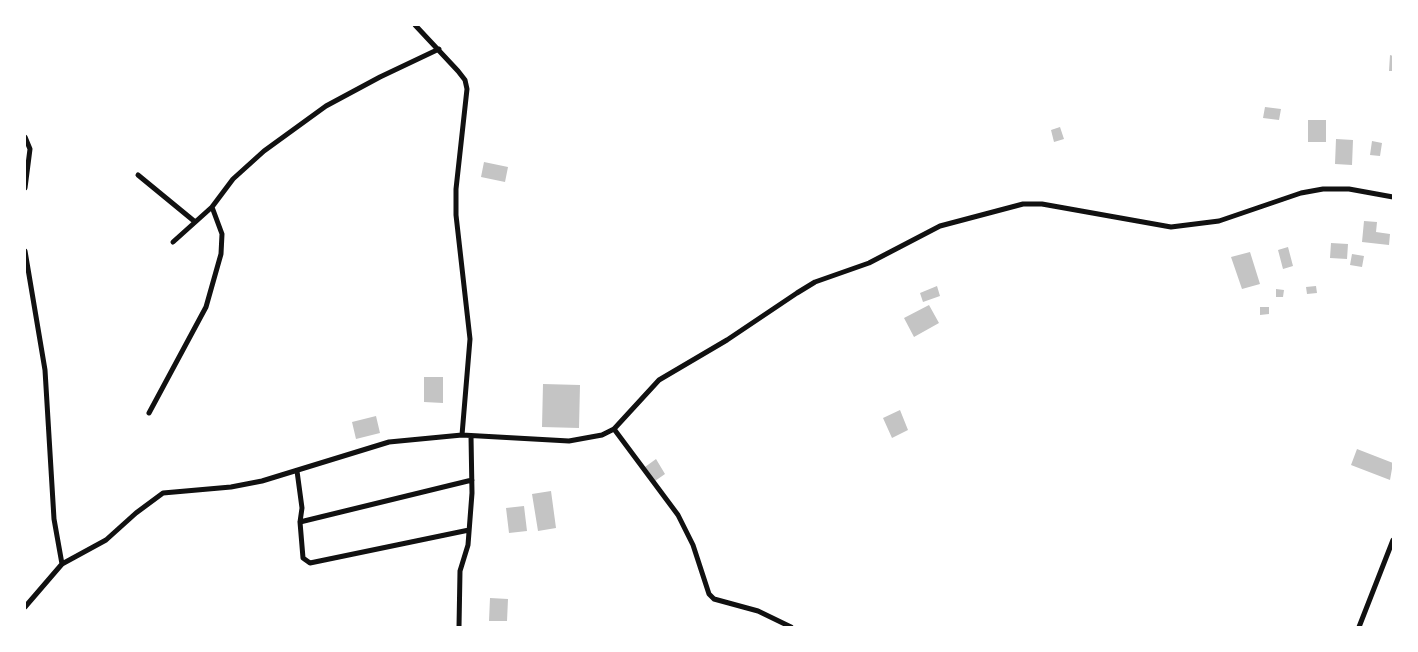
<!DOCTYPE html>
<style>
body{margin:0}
#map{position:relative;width:1418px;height:652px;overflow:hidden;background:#fff;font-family:"Space Grotesk",sans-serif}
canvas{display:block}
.frame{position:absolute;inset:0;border:26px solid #fff;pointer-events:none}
</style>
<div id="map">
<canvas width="1418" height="652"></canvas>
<div class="frame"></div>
</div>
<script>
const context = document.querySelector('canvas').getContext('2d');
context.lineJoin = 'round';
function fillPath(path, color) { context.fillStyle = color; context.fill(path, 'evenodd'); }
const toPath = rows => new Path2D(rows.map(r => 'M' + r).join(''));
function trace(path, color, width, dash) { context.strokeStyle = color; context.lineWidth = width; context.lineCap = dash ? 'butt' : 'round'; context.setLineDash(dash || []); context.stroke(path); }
fillPath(toPath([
 [1390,55,1393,56,1393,71,1389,71],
 [1265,107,1281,109,1279,120,1263,118],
 [1308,120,1326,120,1326,142,1308,142],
 [1060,127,1064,139,1054,142,1051,130],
 [1336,139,1353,140,1352,165,1335,164],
 [1372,141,1382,143,1380,156,1370,155],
 [484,162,508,167,505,182,481,177],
 [1364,221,1377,222,1376,232,1390,234,1389,245,1362,242],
 [1331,243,1348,244,1347,259,1330,258],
 [1288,247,1293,266,1283,269,1278,250],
 [1250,252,1260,284,1242,289,1231,257],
 [1352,254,1364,256,1362,267,1350,265],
 [937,286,940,296,923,302,920,293],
 [1316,286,1317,293,1307,294,1306,287],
 [1276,289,1284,290,1283,297,1276,297],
 [929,305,939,323,914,337,904,318],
 [1260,307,1269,307,1269,314,1260,315],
 [424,377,443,377,443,403,424,402],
 [543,384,580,385,579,428,542,427],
 [900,410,908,430,892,438,883,418],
 [376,416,380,433,356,439,352,422],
 [1357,449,1393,463,1390,480,1351,465],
 [656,459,665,474,655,481,645,467],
 [551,491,556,528,538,531,532,494],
 [524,506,527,531,509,533,506,508],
 [490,598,508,599,507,621,489,621]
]), '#c4c4c4');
trace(toPath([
 [415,25,458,71,465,80,467,89,456,189,456,215,470,339,462,435],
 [25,137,30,149,25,188],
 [138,175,194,221],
 [173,242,212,207],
 [25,251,45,370,54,519,62,564],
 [149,413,206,307,221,254,222,234,212,207,233,179,264,151,326,106,380,77,439,49],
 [614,429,678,515,693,545,709,594,714,599,758,611,791,627],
 [297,471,302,508,300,522,303,558,310,563,469,530],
 [300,522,472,480],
 [25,607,62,564,106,540,136,513,163,493,231,487,262,481,389,442,462,435,569,441,602,435,614,429,659,380,727,340,797,293,815,282,869,263,940,226,1023,204,1042,204,1171,227,1219,221,1301,193,1323,189,1349,189,1393,197],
 [459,627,460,571,468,545,472,493,471,436],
 [1359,627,1393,540]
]), '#111', 5);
</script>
